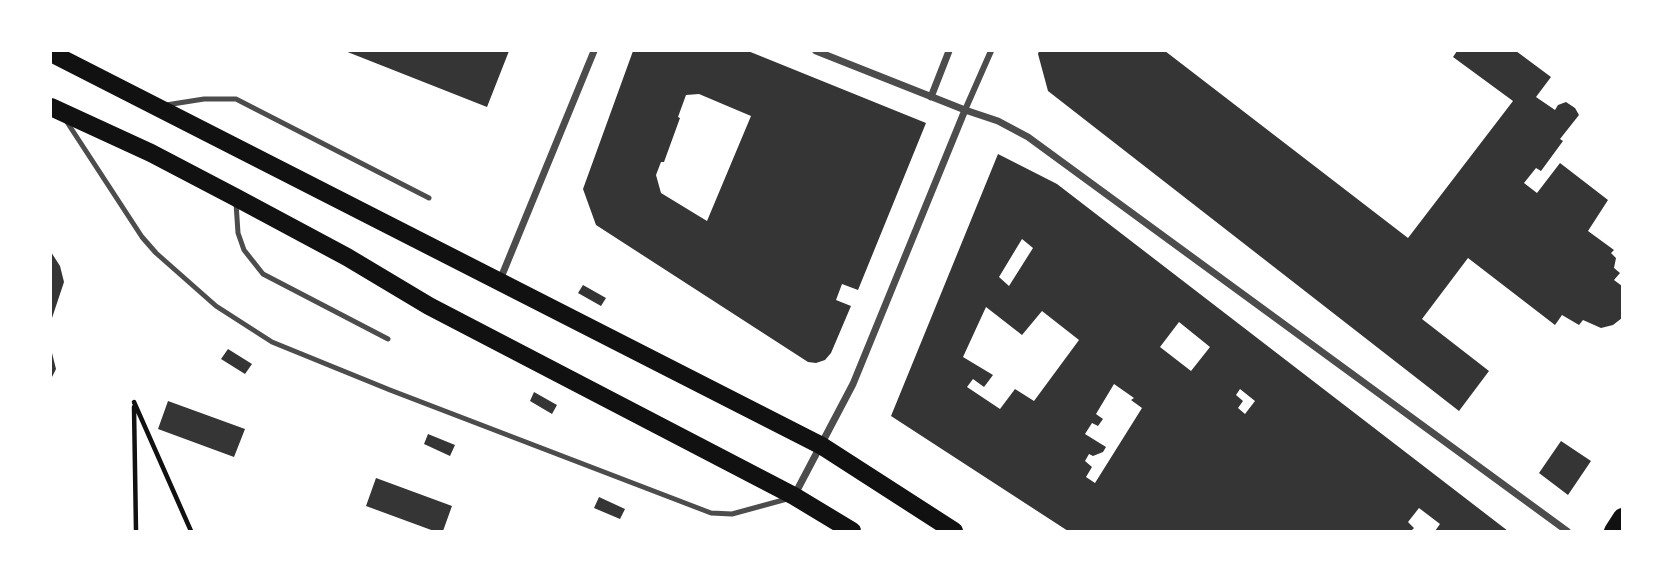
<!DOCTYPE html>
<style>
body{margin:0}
#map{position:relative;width:1673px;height:582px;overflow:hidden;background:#fff;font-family:"Work Sans",sans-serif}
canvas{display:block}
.frame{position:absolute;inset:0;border:52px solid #fff;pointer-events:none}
</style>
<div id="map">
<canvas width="1673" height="582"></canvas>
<div class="frame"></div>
</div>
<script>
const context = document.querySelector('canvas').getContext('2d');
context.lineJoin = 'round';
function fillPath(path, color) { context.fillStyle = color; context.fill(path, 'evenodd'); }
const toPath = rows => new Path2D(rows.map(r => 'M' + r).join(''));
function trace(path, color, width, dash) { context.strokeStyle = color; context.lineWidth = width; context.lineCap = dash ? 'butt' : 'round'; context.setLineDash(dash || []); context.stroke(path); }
fillPath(toPath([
 [345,51,509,51,487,107],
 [633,51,748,51,926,123,858,290,842,284,836,300,851,306,831,353,825,360,816,363,808,362,596,225,583,189],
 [699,94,751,116,707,221,661,193,656,175,661,162,664,162,680,118,678,117,686,95],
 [1039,51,1165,51,1408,238,1513,101,1453,57,1457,51,1516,51,1551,77,1536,97,1555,110,1558,105,1566,102,1575,108,1579,115,1560,139,1563,141,1541,171,1536,168,1524,183,1537,193,1560,163,1608,200,1588,231,1614,250,1611,253,1616,258,1614,268,1620,273,1614,280,1622,286,1622,318,1613,325,1601,328,1583,320,1579,325,1562,315,1555,325,1468,258,1422,319,1489,371,1459,411,1048,91,1038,54],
 [998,154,1057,184,1508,531,1435,531,1440,524,1419,508,1408,522,1414,528,1411,531,1068,531,891,416],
 [1022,239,1033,248,1009,286,999,277],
 [986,307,1022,335,1042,311,1079,340,1034,401,1015,389,1000,409,967,387,973,379,984,387,993,375,963,357],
 [1179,322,1210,347,1191,371,1160,347],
 [1114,384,1134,398,1131,400,1142,408,1095,483,1086,477,1092,467,1085,461,1089,454,1093,456,1103,452,1106,447,1085,434,1092,423,1098,426,1103,419,1096,414],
 [1240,389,1255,401,1245,414,1238,408,1243,401,1236,395],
 [51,252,60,266,64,282,51,321],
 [583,285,606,298,601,306,578,293],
 [51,349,56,369,51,379],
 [228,349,252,364,245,374,221,359],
 [534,392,557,405,552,414,530,401],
 [168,401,245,429,234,457,158,429],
 [428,434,455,445,450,456,424,444],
 [1561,441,1591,461,1568,495,1539,473],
 [376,478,452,506,443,531,434,531,366,506],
 [599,497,625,509,620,519,594,508]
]), '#353535');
trace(toPath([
 [134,402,191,531],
 [134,407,136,531]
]), '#111', 4.5);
trace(toPath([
 [166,105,204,99,236,99,429,198],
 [65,119,142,237,156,253,216,306,272,342,390,390,711,513,732,514,787,499],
 [236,203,238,233,244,250,263,274,388,339]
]), '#4c4c4c', 5);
trace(toPath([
 [965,110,991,51]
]), '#4c4c4c', 6);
trace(toPath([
 [816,51,965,110,998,121,1028,137,1567,531],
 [931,97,949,51],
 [500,280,594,51],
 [794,496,853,384,965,110]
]), '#4c4c4c', 7);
trace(toPath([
 [51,53,822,446,954,531],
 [51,107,151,153,235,197,347,257,429,306,794,496,852,531],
 [1613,531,1622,517]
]), '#111', 18);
</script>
